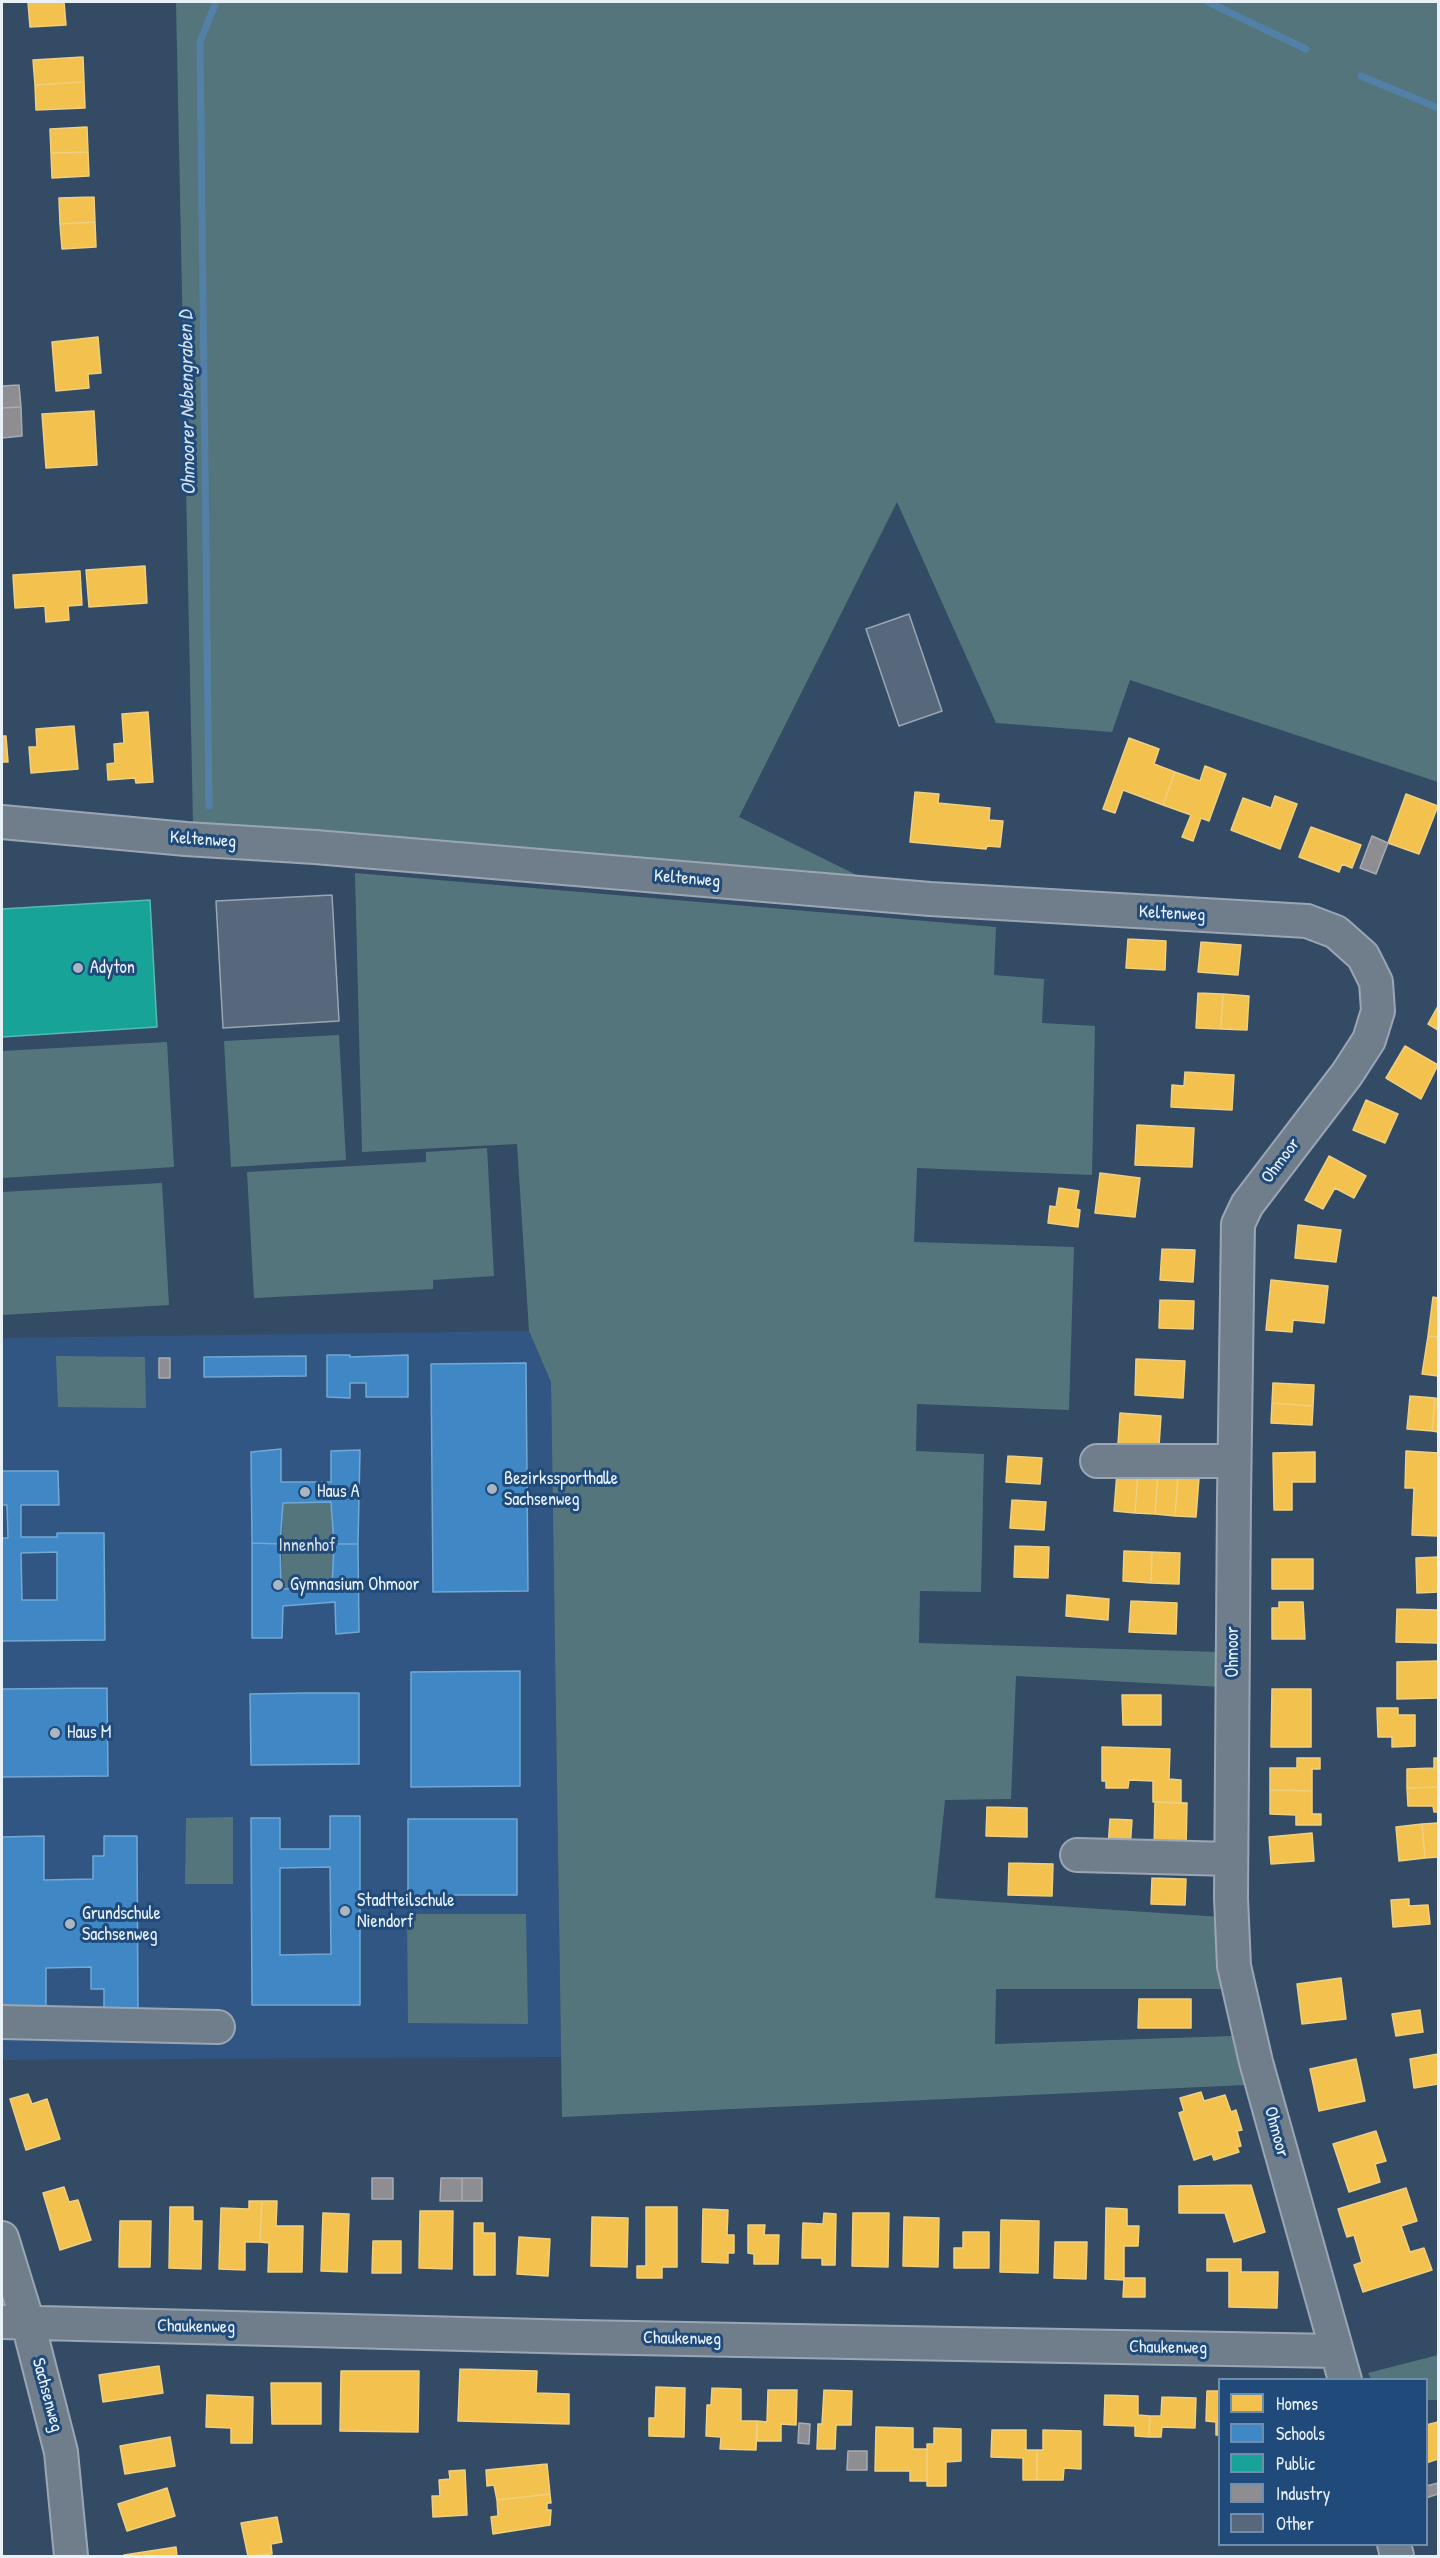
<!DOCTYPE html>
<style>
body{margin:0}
#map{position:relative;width:1440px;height:2558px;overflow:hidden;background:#344b65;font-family:"Patrick Hand",sans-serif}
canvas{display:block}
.frame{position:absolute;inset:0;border:3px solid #e8f1f8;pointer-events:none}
.legend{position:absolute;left:1218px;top:2378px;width:210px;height:168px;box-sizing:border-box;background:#1f4a7a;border:2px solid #6f8dac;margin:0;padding:8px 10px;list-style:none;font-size:18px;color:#e8f1f8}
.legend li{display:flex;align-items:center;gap:12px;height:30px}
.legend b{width:30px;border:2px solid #6f8dac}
</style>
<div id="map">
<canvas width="1440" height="2558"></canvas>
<div class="frame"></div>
<ul class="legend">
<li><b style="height:16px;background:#f2c14e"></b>Homes</li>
<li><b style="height:16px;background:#3f88c5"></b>Schools</li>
<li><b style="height:16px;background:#17a398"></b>Public</li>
<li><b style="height:16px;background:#8d8d92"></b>Industry</li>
<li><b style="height:16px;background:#58687c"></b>Other</li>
</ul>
</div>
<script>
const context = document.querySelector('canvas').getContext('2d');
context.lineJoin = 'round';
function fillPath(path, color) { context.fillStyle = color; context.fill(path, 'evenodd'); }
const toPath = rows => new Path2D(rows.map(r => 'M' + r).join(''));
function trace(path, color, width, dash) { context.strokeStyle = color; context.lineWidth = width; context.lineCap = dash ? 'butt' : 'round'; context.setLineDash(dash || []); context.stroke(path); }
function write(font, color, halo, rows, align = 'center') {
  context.font = font + ' "Patrick Hand",sans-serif'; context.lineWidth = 6; context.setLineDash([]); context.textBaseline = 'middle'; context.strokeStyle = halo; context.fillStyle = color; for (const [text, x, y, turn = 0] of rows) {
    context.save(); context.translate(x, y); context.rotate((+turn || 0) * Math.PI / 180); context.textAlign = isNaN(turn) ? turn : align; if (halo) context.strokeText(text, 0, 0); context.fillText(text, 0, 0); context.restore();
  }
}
fillPath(toPath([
 [529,1331,551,1382,561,2057,2,2060,2,1338]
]), '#315683');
fillPath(toPath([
 [176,2,1438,2,1438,782,1130,680,1112,732,996,723,897,502,739,817,879,886,193,824],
 [355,873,996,927,994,975,1044,979,1042,1023,1095,1026,1092,1175,917,1168,914,1242,1074,1247,1069,1410,917,1404,916,1451,984,1454,981,1592,920,1591,919,1643,1220,1652,1222,1687,1016,1676,1011,1799,945,1800,935,1898,1221,1917,1227,1989,996,1989,995,2044,1232,2036,1244,2085,562,2117,551,1382,529,1331,517,1144,362,1152],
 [339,1035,346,1160,231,1167,224,1041],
 [167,1042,174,1167,2,1178,2,1051],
 [487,1148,494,1276,433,1280,433,1289,254,1298,247,1172,426,1162,426,1152],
 [162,1183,169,1305,2,1315,2,1192],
 [56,1356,145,1357,146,1408,58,1407],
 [331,1502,334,1544,332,1588,281,1589,283,1503],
 [233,1817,233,1884,185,1884,186,1818],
 [407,1914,526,1914,528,2024,408,2023],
 [1438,2355,1438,2400,1427,2400,1426,2380,1371,2379,1368,2373]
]), '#55757c');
const homes = toPath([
 [28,2,64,2,66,25,30,27,28,2],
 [83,57,84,82,35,85,33,60,83,57],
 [84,82,85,108,36,110,35,85,84,82],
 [87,127,88,152,51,153,50,129,87,127],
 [88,152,89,176,52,178,51,153,88,152],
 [94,197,95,222,60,224,59,198,94,197],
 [95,222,96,247,62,249,60,224,95,222],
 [98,337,101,373,88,374,89,388,56,391,52,342,98,337],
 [94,411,97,465,46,468,42,414,94,411],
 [145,566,147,603,89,607,86,570,145,566],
 [80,571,82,605,68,606,69,620,46,622,45,606,15,608,13,575,80,571],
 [148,712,153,782,136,783,135,778,108,780,107,764,115,763,114,744,124,743,122,714,148,712],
 [74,726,78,769,31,773,29,747,37,747,36,729,74,726],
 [2,736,6,736,8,762,2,762,2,736],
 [1129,738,1159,749,1154,764,1175,772,1163,805,1123,790,1115,813,1103,809,1129,738],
 [1205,766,1226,774,1209,821,1201,818,1193,841,1182,837,1191,815,1163,805,1175,772,1200,781,1205,766],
 [915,792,939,794,938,803,990,808,989,820,1003,821,1000,847,987,846,986,849,910,842,915,792],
 [1406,794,1438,806,1419,854,1388,843,1406,794],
 [1275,796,1297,804,1280,849,1231,830,1243,798,1271,808,1275,796],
 [1311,827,1361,845,1352,868,1342,864,1339,872,1299,857,1311,827],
 [1128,939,1166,941,1165,970,1126,968,1128,939],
 [1201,942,1241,945,1238,975,1198,972,1201,942],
 [1198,993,1223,994,1221,1029,1196,1028,1198,993],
 [1223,994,1249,996,1247,1030,1221,1029,1223,994],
 [1438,1006,1438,1030,1428,1024,1438,1006],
 [1405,1046,1438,1065,1421,1099,1386,1078,1405,1046],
 [1185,1072,1234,1075,1232,1110,1171,1107,1172,1085,1184,1086,1185,1072],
 [1366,1100,1398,1114,1385,1143,1353,1130,1366,1100],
 [1137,1125,1194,1128,1192,1167,1135,1165,1137,1125],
 [1329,1156,1366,1176,1354,1198,1335,1188,1323,1209,1305,1200,1329,1156],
 [1100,1173,1140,1178,1135,1217,1095,1213,1100,1173],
 [1059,1188,1079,1191,1076,1209,1080,1210,1078,1227,1048,1223,1050,1206,1056,1207,1059,1188],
 [1298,1225,1341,1230,1336,1262,1295,1258,1298,1225],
 [1162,1249,1195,1250,1193,1282,1160,1280,1162,1249],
 [1271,1280,1328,1286,1324,1323,1293,1320,1292,1332,1266,1330,1271,1280],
 [1433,1297,1438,1298,1438,1337,1428,1336,1433,1297],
 [1160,1300,1194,1301,1193,1329,1159,1328,1160,1300],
 [1428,1336,1438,1337,1438,1376,1422,1374,1428,1336],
 [1136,1359,1185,1361,1183,1398,1135,1395,1136,1359],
 [1273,1383,1314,1385,1313,1406,1272,1403,1273,1383],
 [1410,1396,1435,1398,1432,1431,1407,1429,1410,1396],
 [1435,1398,1438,1399,1438,1432,1432,1431,1435,1398],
 [1272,1403,1313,1406,1312,1425,1271,1423,1272,1403],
 [1120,1413,1161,1416,1159,1446,1118,1444,1120,1413],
 [1406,1451,1438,1453,1438,1536,1412,1535,1414,1488,1405,1488,1406,1451],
 [1315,1452,1315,1482,1292,1482,1292,1510,1274,1510,1273,1453,1315,1452],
 [1008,1456,1042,1458,1040,1484,1006,1482,1008,1456],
 [1117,1472,1138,1473,1135,1513,1114,1511,1117,1472],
 [1138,1473,1158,1475,1155,1514,1135,1513,1138,1473],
 [1158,1475,1178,1476,1175,1516,1155,1514,1158,1475],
 [1178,1476,1199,1478,1196,1517,1175,1516,1178,1476],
 [1012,1500,1046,1502,1044,1530,1010,1528,1012,1500],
 [1015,1546,1049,1547,1048,1578,1014,1577,1015,1546],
 [1124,1551,1152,1552,1151,1583,1123,1581,1124,1551],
 [1152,1552,1180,1553,1179,1584,1151,1583,1152,1552],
 [1438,1557,1438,1592,1417,1593,1416,1558,1438,1557],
 [1272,1559,1313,1559,1313,1589,1272,1589,1272,1559],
 [1067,1595,1109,1599,1108,1620,1066,1616,1067,1595],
 [1131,1601,1177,1603,1176,1634,1129,1632,1131,1601],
 [1279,1602,1303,1602,1305,1639,1272,1639,1272,1608,1279,1608,1279,1602],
 [1397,1609,1438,1610,1438,1643,1396,1642,1397,1609],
 [1438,1661,1438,1698,1397,1699,1397,1662,1438,1661],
 [1272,1689,1311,1689,1311,1747,1271,1747,1272,1689],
 [1122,1695,1161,1695,1161,1725,1123,1725,1122,1695],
 [1377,1708,1398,1708,1398,1715,1415,1715,1415,1746,1392,1747,1392,1737,1378,1737,1377,1708],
 [1102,1747,1170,1749,1169,1779,1181,1780,1181,1803,1153,1802,1153,1781,1129,1780,1128,1788,1106,1788,1106,1781,1102,1781,1102,1747],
 [1297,1758,1320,1758,1320,1769,1312,1769,1312,1791,1270,1790,1270,1768,1297,1768,1297,1758],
 [1434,1758,1438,1758,1438,1787,1407,1788,1407,1769,1434,1768,1434,1758],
 [1438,1787,1438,1812,1434,1812,1433,1806,1408,1806,1407,1788,1438,1787],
 [1270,1790,1312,1791,1312,1814,1321,1814,1321,1825,1296,1825,1296,1815,1270,1814,1270,1790],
 [1155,1802,1187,1803,1186,1849,1154,1849,1155,1802],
 [987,1807,1027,1808,1027,1837,986,1836,987,1807],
 [1110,1819,1132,1820,1130,1849,1108,1848,1110,1819],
 [1438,1823,1438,1857,1425,1858,1422,1824,1438,1823],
 [1422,1824,1425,1858,1399,1861,1396,1827,1422,1824],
 [1312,1833,1314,1861,1271,1864,1269,1837,1312,1833],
 [1009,1863,1053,1864,1052,1896,1008,1895,1009,1863],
 [1152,1878,1186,1879,1185,1905,1151,1904,1152,1878],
 [1409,1899,1409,1906,1428,1905,1430,1924,1393,1927,1391,1900,1409,1899],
 [1341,1978,1346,2019,1302,2024,1297,1984,1341,1978],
 [1139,1999,1191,1999,1191,2028,1138,2028,1139,1999],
 [1420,2010,1423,2032,1396,2036,1392,2014,1420,2010],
 [1438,2054,1438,2084,1414,2088,1410,2059,1438,2054],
 [1356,2059,1365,2101,1319,2111,1310,2069,1356,2059],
 [1201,2092,1204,2101,1225,2095,1231,2112,1236,2110,1242,2130,1237,2131,1241,2146,1237,2147,1239,2152,1214,2160,1212,2154,1194,2160,1179,2113,1184,2111,1180,2098,1201,2092],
 [28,2094,32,2104,47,2099,60,2139,26,2150,10,2099,28,2094],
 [1376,2131,1386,2161,1375,2164,1380,2182,1349,2192,1333,2144,1376,2131],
 [1251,2185,1265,2232,1234,2242,1225,2213,1179,2213,1179,2186,1251,2185],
 [64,2187,69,2202,78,2200,91,2240,60,2250,43,2193,64,2187],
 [1406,2188,1417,2221,1401,2226,1410,2252,1424,2248,1432,2270,1363,2292,1354,2265,1362,2262,1354,2235,1347,2237,1338,2209,1406,2188],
 [249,2201,262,2201,260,2242,245,2242,245,2270,219,2269,221,2208,249,2209,249,2201],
 [262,2201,277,2201,276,2226,303,2226,302,2272,268,2272,269,2243,260,2242,262,2201],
 [170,2207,193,2207,193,2221,202,2221,201,2269,169,2268,170,2207],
 [646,2207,677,2207,677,2267,662,2267,662,2278,637,2278,637,2266,646,2266,646,2207],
 [1106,2208,1127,2209,1127,2226,1139,2226,1138,2246,1124,2246,1124,2278,1145,2278,1145,2297,1123,2297,1124,2280,1105,2279,1106,2208],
 [703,2209,728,2210,727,2235,734,2235,734,2253,728,2253,728,2263,702,2262,703,2209],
 [420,2211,453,2211,452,2269,419,2268,420,2211],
 [323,2213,349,2214,347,2272,321,2271,323,2213],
 [824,2213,836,2214,835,2265,822,2265,822,2258,802,2258,803,2223,823,2224,824,2213],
 [853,2213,889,2213,888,2267,852,2266,853,2213],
 [592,2217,628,2218,627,2267,591,2266,592,2217],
 [904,2217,939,2218,938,2267,903,2266,904,2217],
 [1001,2220,1039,2221,1038,2273,1000,2272,1001,2220],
 [120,2221,151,2221,150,2267,119,2267,120,2221],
 [474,2223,483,2223,483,2233,495,2233,495,2275,474,2275,474,2223],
 [748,2225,765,2225,764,2235,779,2235,778,2264,754,2264,754,2254,748,2253,748,2225],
 [963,2232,989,2232,989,2268,954,2268,954,2248,963,2248,963,2232],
 [519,2237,550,2239,548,2276,517,2274,519,2237],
 [373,2241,401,2241,401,2273,372,2273,373,2241],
 [1055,2242,1087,2242,1086,2279,1054,2278,1055,2242],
 [1207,2259,1241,2259,1241,2272,1278,2272,1277,2308,1229,2307,1229,2271,1207,2271,1207,2259],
 [159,2366,163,2393,103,2402,99,2375,159,2366],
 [460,2369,537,2371,536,2393,569,2394,569,2424,458,2421,460,2369],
 [341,2371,419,2371,418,2432,340,2431,341,2371],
 [271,2383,321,2383,321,2424,272,2424,271,2383],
 [656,2387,685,2388,684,2437,649,2436,649,2418,655,2418,656,2387],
 [712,2388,741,2389,741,2421,757,2421,756,2450,720,2449,721,2437,706,2436,707,2405,711,2405,712,2388],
 [768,2390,797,2390,796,2425,781,2424,781,2441,757,2441,757,2421,767,2422,768,2390],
 [824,2390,852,2391,851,2425,836,2425,835,2449,817,2449,818,2424,822,2424,824,2390],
 [1207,2391,1218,2391,1220,2435,1216,2435,1216,2422,1206,2421,1207,2391],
 [207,2395,253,2397,252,2443,231,2443,231,2428,206,2427,207,2395],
 [1105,2395,1138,2396,1138,2415,1150,2416,1149,2437,1135,2436,1135,2426,1104,2425,1105,2395],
 [1162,2397,1196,2398,1195,2428,1162,2427,1161,2437,1149,2437,1150,2416,1161,2416,1162,2397],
 [1438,2422,1438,2459,1426,2463,1426,2425,1438,2422],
 [876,2427,913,2428,913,2449,927,2449,927,2481,910,2481,910,2471,875,2471,876,2427],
 [934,2428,961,2429,961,2461,946,2462,946,2486,927,2486,927,2444,934,2444,934,2428],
 [992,2430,1026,2430,1026,2450,1037,2450,1037,2480,1023,2480,1023,2458,991,2457,992,2430],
 [1043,2430,1081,2431,1081,2469,1064,2468,1063,2480,1037,2480,1037,2450,1043,2450,1043,2430],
 [170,2437,175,2466,125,2474,120,2446,170,2437],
 [547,2464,550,2494,497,2500,494,2485,487,2486,486,2470,547,2464],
 [465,2470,467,2515,433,2517,432,2496,440,2496,439,2480,450,2479,449,2471,465,2470],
 [167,2488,175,2516,127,2531,118,2504,167,2488],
 [550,2494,551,2503,547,2503,547,2510,551,2510,550,2525,493,2534,491,2517,498,2516,497,2500,550,2494],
 [277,2517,282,2542,271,2544,272,2554,248,2556,241,2523,277,2517],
 [176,2547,177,2556,124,2556,124,2555,176,2547]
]);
fillPath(homes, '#f2c14e');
trace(homes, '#efcf81', 1.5);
const schools = toPath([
 [327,1355,350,1355,350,1357,408,1355,408,1397,366,1397,366,1383,350,1383,350,1398,327,1397,327,1355],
 [306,1356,306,1376,204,1377,204,1357,306,1356],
 [526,1363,528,1591,433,1592,431,1364,526,1363],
 [281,1449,281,1482,331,1482,331,1451,360,1450,358,1544,334,1544,331,1502,283,1503,280,1544,252,1543,251,1452,281,1449],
 [2,1471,58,1471,59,1505,21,1505,21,1537,57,1537,57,1533,104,1533,105,1640,2,1641,2,1538,8,1538,7,1505,2,1505,2,1471],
 [57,1552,57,1600,22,1600,21,1553,57,1552],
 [252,1543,280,1544,281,1589,332,1588,334,1544,358,1544,359,1632,336,1634,335,1602,283,1606,282,1638,252,1638,252,1543],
 [520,1671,520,1786,411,1787,411,1672,520,1671],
 [107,1688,108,1776,2,1777,2,1689,107,1688],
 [303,1693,359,1693,359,1764,251,1765,250,1694,303,1693],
 [330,1816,360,1816,360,2005,252,2005,251,1818,280,1818,280,1849,330,1849,330,1816],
 [330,1867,331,1954,280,1955,280,1868,330,1867],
 [408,1819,517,1819,517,1895,408,1895,408,1819],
 [44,1836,44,1880,93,1879,93,1856,104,1856,104,1836,137,1836,138,2009,104,2009,104,1989,91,1989,91,1967,46,1968,46,2009,2,2009,2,1837,44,1836]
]);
fillPath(schools, '#3f88c5');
trace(schools, '#72a8d4', 1.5);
const public = toPath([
 [150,900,157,1027,2,1037,2,909,150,900]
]);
fillPath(public, '#17a398');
trace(public, '#56bab5', 1.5);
const industry = toPath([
 [19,385,21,407,2,408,2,386,19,385],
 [21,407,22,436,2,438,2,408,21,407],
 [1372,836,1388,843,1376,874,1360,868,1372,836],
 [159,1358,170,1358,170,1378,159,1378,159,1358],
 [372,2178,393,2178,393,2199,372,2199,372,2178],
 [441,2178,462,2178,462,2201,440,2201,441,2178],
 [462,2178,482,2178,482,2201,462,2201,462,2178],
 [799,2423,810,2424,809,2444,798,2443,799,2423],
 [848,2451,867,2451,867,2470,847,2470,848,2451],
 [1438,2483,1438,2494,1426,2498,1426,2486,1438,2483]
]);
fillPath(industry, '#8d8d92');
trace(industry, '#a8abb1', 1.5);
trace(toPath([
 [1208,2,1306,49],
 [1361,76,1438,108],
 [209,806,200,42,216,2]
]), '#5380a7', 7);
const building = toPath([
 [909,614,942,711,899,726,866,629,909,614],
 [332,895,339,1021,223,1028,216,901,332,895]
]);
fillPath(building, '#58687c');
trace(building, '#9aa6b3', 1.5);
const minor = toPath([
 [2,822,186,839,315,847,930,899,1307,921,1336,932,1363,956,1376,982,1378,1011,1369,1040,1347,1074,1247,1205,1238,1224,1234,1498,1231,1898,1234,1966,1256,2062,1345,2380],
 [1097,1461,1234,1461],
 [1077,1855,1231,1859],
 [2,2022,218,2027],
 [2,2238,28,2323,61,2452,71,2556],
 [2,2322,579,2337,1336,2351],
 [1394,2544,1397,2556]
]);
trace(minor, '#9aa6b3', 36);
trace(minor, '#707e8c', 32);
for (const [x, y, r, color] of [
 [78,968,6,"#a9b7c5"],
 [492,1489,6,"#a9b7c5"],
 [305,1492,6,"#a9b7c5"],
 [278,1585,6,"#a9b7c5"],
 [55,1733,6,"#a9b7c5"],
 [345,1911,6,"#a9b7c5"],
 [70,1924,6,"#a9b7c5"]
]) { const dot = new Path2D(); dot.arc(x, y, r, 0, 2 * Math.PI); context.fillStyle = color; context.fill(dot); trace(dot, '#1f4a7a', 2); }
write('18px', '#e8f1f8', '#1f4a7a', [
 ["Keltenweg",203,840,4],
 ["Keltenweg",687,879,5],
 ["Keltenweg",1172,914,3],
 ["Ohmoor",1281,1161,-53],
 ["Ohmoor",1233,1652,-90],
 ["Ohmoor",1276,2132,75],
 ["Chaukenweg",196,2327,1],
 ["Chaukenweg",682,2339,1],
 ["Chaukenweg",1168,2348,1],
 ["Sachsenweg",47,2395,75]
]);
write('18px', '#e8f1f8', '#1f4a7a', [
 ["Adyton",90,968],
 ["Bezirkssporthalle",504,1479],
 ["Sachsenweg",504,1500],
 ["Haus A",317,1492],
 ["Gymnasium Ohmoor",290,1585],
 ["Haus M",67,1733],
 ["Stadtteilschule",357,1901],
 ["Niendorf",357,1922],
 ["Grundschule",82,1914],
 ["Sachsenweg",82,1935]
], 'left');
write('18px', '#d3dfe6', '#1f4a7a', [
 ["Innenhof",307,1546]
]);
write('italic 20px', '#d2e1ed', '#1f4a7a', [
 ["Ohmoorer Nebengraben D",188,403,-91]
]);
</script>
